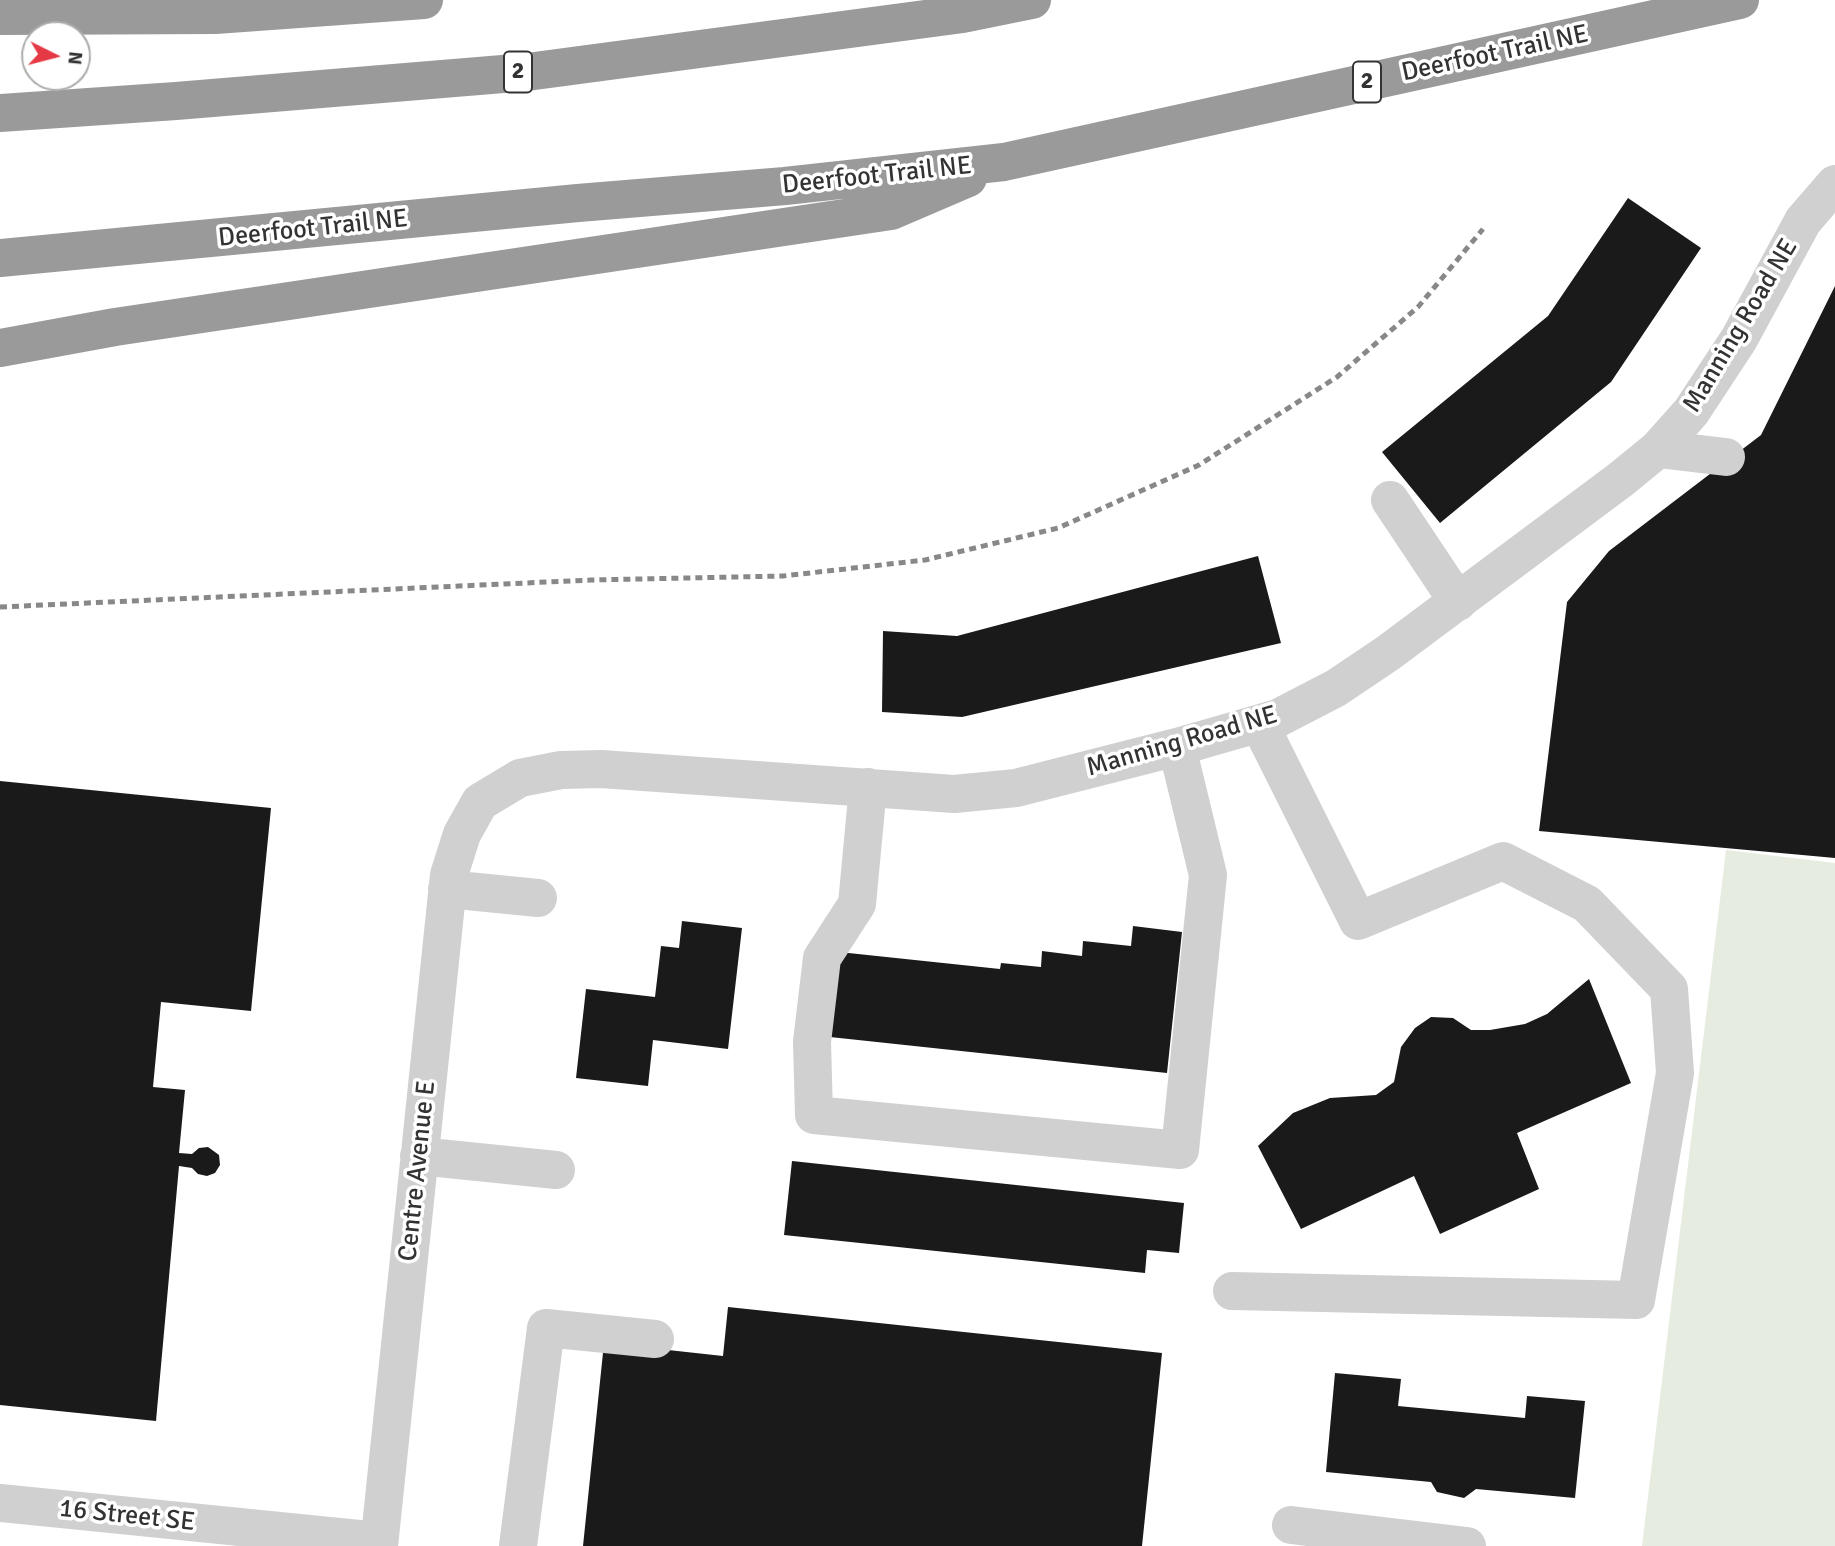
<!DOCTYPE html>
<style>
body{margin:0}
#map{position:relative;width:1835px;height:1546px;overflow:hidden;background:#fff;font-family:Signika,sans-serif}
canvas{display:block}
.north{position:absolute;left:21px;top:21px;width:70px;height:70px;box-sizing:border-box;background:#fff;border:2px solid #adadad;border-radius:50%;rotate:96deg;font-size:19px;font-weight:700;line-height:28px;text-align:center;color:#333}
.north::after{content:'';display:block;margin:auto;width:24px;height:32px;background:#e63946;clip-path:polygon(50% 0,100% 100%,50% 72%,0 100%)}
</style>
<div id="map">
<canvas width="1835" height="1546"></canvas>
<div class="north">N</div>
</div>
<script>
const context = document.querySelector('canvas').getContext('2d');
context.lineJoin = 'round';
function fillPath(path, color) { context.fillStyle = color; context.fill(path, 'evenodd'); }
const toPath = rows => new Path2D(rows.map(r => 'M' + r).join(''));
function trace(path, color, width, dash) { context.strokeStyle = color; context.lineWidth = width; context.lineCap = dash ? 'butt' : 'round'; context.setLineDash(dash || []); context.stroke(path); }
function write(font, color, halo, rows, align = 'center') {
  context.font = font + ' Signika,sans-serif'; context.lineWidth = 7; context.setLineDash([]); context.textBaseline = 'middle'; context.strokeStyle = halo; context.fillStyle = color; for (const [text, x, y, turn = 0] of rows) {
    context.save(); context.translate(x, y); context.rotate((+turn || 0) * Math.PI / 180); context.textAlign = isNaN(turn) ? turn : align; if (halo) context.strokeText(text, 0, 0); context.fillText(text, 0, 0); context.restore();
  }
}
fillPath(toPath([
 [1726,850,1835,863,1835,1546,1642,1546]
]), '#e6ecdf');
fillPath(toPath([
 [1628,198,1701,248,1611,382,1440,523,1382,452,1548,316],
 [1835,286,1835,858,1539,831,1567,602,1609,551,1761,435],
 [1258,556,1281,643,962,717,882,712,883,631,957,636],
 [0,781,271,808,251,1011,161,1002,153,1087,185,1090,179,1153,192,1154,199,1148,208,1147,219,1155,220,1165,215,1173,207,1176,198,1174,192,1168,179,1166,156,1421,0,1405],
 [682,921,742,928,728,1049,653,1040,648,1086,576,1078,586,989,655,997,661,946,679,948],
 [1133,926,1182,932,1167,1073,830,1037,839,952,1000,969,1001,963,1041,967,1042,951,1082,956,1083,941,1131,946],
 [1589,979,1631,1083,1517,1133,1539,1189,1440,1234,1414,1176,1301,1229,1258,1146,1293,1113,1330,1098,1376,1095,1394,1082,1401,1047,1415,1028,1431,1017,1453,1018,1471,1030,1490,1030,1525,1024,1547,1014],
 [792,1161,1184,1203,1179,1253,1147,1250,1145,1273,784,1235],
 [728,1307,1162,1353,1142,1546,583,1546,604,1343,723,1356],
 [1335,1373,1401,1379,1398,1406,1525,1418,1527,1396,1585,1401,1575,1498,1476,1489,1464,1498,1437,1492,1431,1482,1326,1472]
]), '#1a1a1a');
trace(toPath([
 [1658,449,1726,457],
 [1390,500,1458,602],
 [868,787,857,904,822,958,812,1042,814,1115,1180,1150,1208,875,1177,747],
 [447,889,538,898],
 [419,1156,556,1170],
 [1232,1291,1636,1300,1675,1073,1669,989,1587,904,1503,861,1358,921,1260,725],
 [0,1503,379,1541],
 [1291,1525,1467,1546],
 [379,1546,449,875,462,834,480,802,520,778,561,770,601,769,954,794,1016,788,1177,747,1278,718,1336,688,1388,653,1620,480,1658,449,1691,412,1739,339,1803,221,1835,184],
 [518,1546,546,1328,655,1339]
]), '#d0d0d0', 38);
trace(toPath([
 [0,16,215,15,424,0],
 [0,113,176,101,527,72,963,14,1032,0],
 [0,258,578,203,785,186,1004,162,1740,0],
 [0,348,115,327,891,211,968,178]
]), '#9a9a9a', 38);
trace(toPath([
 [0,607,591,580,783,576,925,560,1058,528,1199,465,1337,377,1418,307,1483,229]
]), '#888', 5, [7, 5]);
for (const [x, y, w] of [
 [518,72,28],
 [1367,82,28]
]) { const box = new Path2D(); box.roundRect(x - w / 2, y - 20.5, w, 41, 5); context.fillStyle = '#fff'; context.fill(box); trace(box, '#333', 2); }
write('bold 24px', '#333', null, [
 ["2",518,72],
 ["2",1367,82]
]);
write('26px', '#333', '#fff', [
 ["Deerfoot Trail NE",1495,54,-12],
 ["Deerfoot Trail NE",877,176,-6],
 ["Deerfoot Trail NE",313,229,-6],
 ["Manning Road NE",1741,326,-59],
 ["Manning Road NE",1182,742,-16],
 ["Centre Avenue E",418,1171,-84],
 ["16 Street SE",127,1516,6]
]);
</script>
